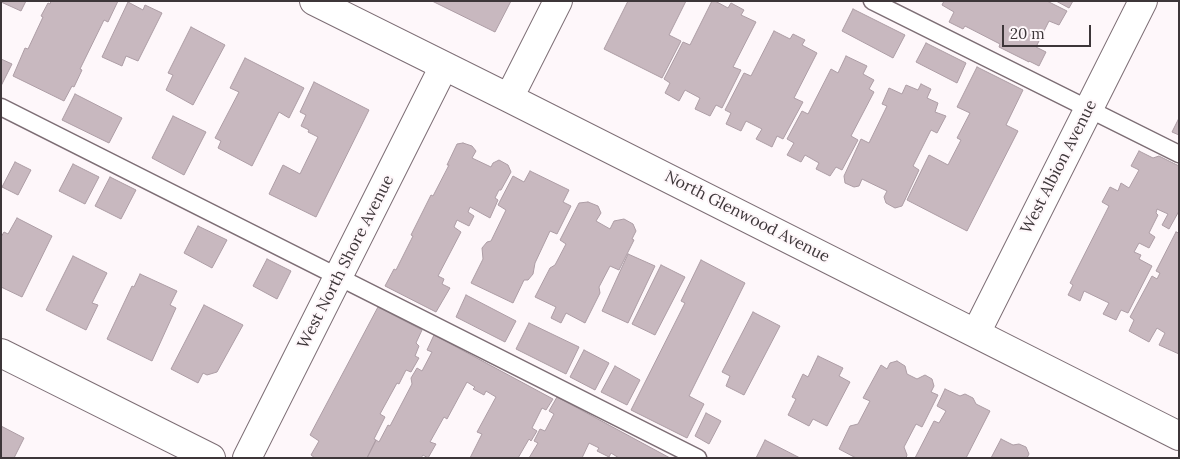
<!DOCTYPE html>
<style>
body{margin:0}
#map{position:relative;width:1180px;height:459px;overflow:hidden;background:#fef7fa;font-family:Lora,serif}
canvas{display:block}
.frame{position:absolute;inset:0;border:2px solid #3d3639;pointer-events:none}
.scale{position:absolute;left:1002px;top:25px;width:89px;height:22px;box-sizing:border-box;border:2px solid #3d3639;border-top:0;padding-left:6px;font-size:15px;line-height:18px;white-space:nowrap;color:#3d3639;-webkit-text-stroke:4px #fef7fa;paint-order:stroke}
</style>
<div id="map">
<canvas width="1180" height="459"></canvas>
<div class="frame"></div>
<div class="scale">20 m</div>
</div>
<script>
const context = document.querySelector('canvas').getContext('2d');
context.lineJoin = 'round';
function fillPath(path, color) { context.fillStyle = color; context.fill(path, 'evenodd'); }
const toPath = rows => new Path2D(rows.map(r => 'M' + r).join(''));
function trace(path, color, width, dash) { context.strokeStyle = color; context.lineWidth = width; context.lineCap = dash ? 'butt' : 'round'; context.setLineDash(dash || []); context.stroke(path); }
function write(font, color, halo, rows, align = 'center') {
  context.font = font + ' Lora,serif'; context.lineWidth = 4; context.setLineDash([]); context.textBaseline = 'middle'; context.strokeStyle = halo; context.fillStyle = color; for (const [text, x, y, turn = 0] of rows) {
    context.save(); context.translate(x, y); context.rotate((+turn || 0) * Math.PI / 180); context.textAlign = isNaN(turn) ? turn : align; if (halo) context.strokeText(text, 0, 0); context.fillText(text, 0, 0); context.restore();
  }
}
const building = toPath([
 [26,1,21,11,1,2,1,1,26,1],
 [51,1,118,1,108,22,104,20,80,69,82,70,74,87,72,86,64,101,13,76,25,48,28,49,43,17,41,16,48,3,50,4,51,1],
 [432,1,511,1,495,32,432,1],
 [628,1,686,1,669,35,681,41,662,78,604,49,628,1],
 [712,1,715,1,728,8,731,3,744,10,741,15,756,22,733,67,741,70,722,108,716,105,710,116,695,109,700,98,685,90,679,101,665,93,670,83,664,79,683,42,690,45,712,1],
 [944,1,1047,1,1067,11,1059,25,1049,21,1036,47,1046,52,1039,66,1029,61,1029,62,999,47,1000,44,965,26,963,29,949,22,954,12,942,5,944,1],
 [1056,1,1073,1,1069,8,1056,1],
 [128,2,143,10,145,5,162,13,138,61,126,56,122,66,102,57,128,2],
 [853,9,905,35,893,58,842,31,853,9],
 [191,27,225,45,193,105,166,90,173,75,168,73,191,27],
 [774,31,790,39,793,34,805,40,802,45,817,53,794,98,803,102,783,139,777,136,772,147,756,139,762,129,746,121,741,131,726,124,731,113,725,110,744,73,751,76,774,31],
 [926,43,966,63,957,83,916,62,926,43],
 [846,56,867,66,863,74,874,80,869,89,874,92,851,136,858,140,842,170,836,167,830,176,816,169,819,163,805,155,801,162,787,155,794,143,787,139,802,111,808,114,831,69,838,73,846,56],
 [245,58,304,88,289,118,279,112,252,166,218,148,221,141,215,138,239,92,230,88,245,58],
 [1,59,12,64,1,86,1,59],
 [977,67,1023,90,1006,125,1018,131,967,231,907,200,929,155,948,165,961,140,957,138,970,113,957,107,977,67],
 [314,82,369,110,316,217,269,194,283,165,300,174,318,137,308,132,309,130,301,126,306,115,300,112,314,82],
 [921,84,931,89,927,98,938,103,935,112,946,116,937,133,931,130,913,166,919,170,902,206,895,208,886,203,884,197,887,191,862,179,859,186,854,187,845,183,844,176,861,139,869,143,887,106,882,104,889,88,902,94,906,85,918,90,921,84],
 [75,94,122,118,109,143,62,120,75,94],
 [173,116,206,132,184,175,152,158,173,116],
 [1179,118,1179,135,1172,132,1179,118],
 [463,143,472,146,476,151,472,158,491,167,493,163,499,160,508,165,511,172,501,190,499,190,495,198,498,200,490,218,470,207,468,212,474,216,469,226,457,220,454,227,461,232,438,276,444,279,442,284,450,288,436,312,385,286,394,269,396,270,413,236,411,235,431,195,433,196,449,165,447,165,457,144,463,143],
 [1139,151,1153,158,1159,156,1179,166,1179,211,1169,229,1162,225,1168,214,1157,209,1156,213,1158,215,1149,233,1155,237,1149,248,1139,243,1134,252,1141,255,1139,259,1152,266,1128,313,1121,310,1116,320,1103,314,1109,303,1084,291,1080,301,1068,295,1073,285,1070,283,1109,206,1102,202,1110,187,1118,191,1121,183,1129,188,1139,170,1131,166,1139,151],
 [15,162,31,170,18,195,2,187,15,162],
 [73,164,99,177,85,204,59,191,73,164],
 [530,171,569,190,563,202,571,206,557,234,550,231,535,263,533,274,528,280,524,280,513,303,471,283,483,259,482,248,487,242,491,241,506,210,498,205,513,176,524,182,530,171],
 [110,177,136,190,121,219,95,206,110,177],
 [588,202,598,206,601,213,596,221,610,229,614,221,624,219,633,224,636,231,632,239,634,240,619,270,610,266,599,287,600,293,585,323,566,313,561,323,551,318,556,307,535,297,550,268,555,265,566,244,560,240,579,203,588,202],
 [17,218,52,236,22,297,1,287,1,237,4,232,8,234,17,218],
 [198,226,227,240,212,268,184,253,198,226],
 [1176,232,1179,233,1179,354,1159,345,1165,333,1157,328,1149,342,1129,331,1134,320,1130,317,1152,276,1157,279,1160,273,1156,271,1176,232],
 [628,254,655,266,628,323,602,311,628,254],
 [73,256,107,273,92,303,98,305,86,330,46,310,73,256],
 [267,259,291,271,277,299,253,286,267,259],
 [701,260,745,283,689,396,704,404,687,438,631,410,685,303,681,301,701,260],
 [661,265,685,277,655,335,632,324,661,265],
 [140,274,177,291,170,305,176,308,152,361,107,339,132,286,134,287,140,274],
 [466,295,516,321,505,342,456,317,466,295],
 [204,305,243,325,217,372,207,375,203,373,198,383,171,369,204,305],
 [378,307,422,330,416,343,419,346,415,356,419,358,411,372,406,370,399,384,397,383,380,414,385,417,374,439,376,440,367,458,315,458,311,455,319,441,310,435,378,307],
 [753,312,780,326,744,395,726,386,730,376,722,372,753,312],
 [529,323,579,347,566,374,516,349,529,323],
 [434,335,553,399,546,410,542,408,532,428,537,431,531,441,529,439,518,458,470,458,482,434,477,432,496,397,486,391,484,395,473,389,475,387,467,382,447,419,444,417,430,442,436,444,428,458,423,455,421,458,367,458,376,440,379,442,388,425,390,426,412,384,411,378,417,368,422,371,432,352,427,350,434,335],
 [584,350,609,363,595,390,570,377,584,350],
 [818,356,843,368,839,376,850,382,827,426,813,419,809,426,788,415,796,399,792,397,803,374,808,377,818,356],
 [897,361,905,366,907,374,917,379,925,375,932,379,934,386,931,392,938,395,922,427,916,424,904,447,907,455,906,458,856,458,839,449,850,426,858,424,870,401,863,398,881,365,887,369,890,363,897,361],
 [615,366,640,380,627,405,601,392,615,366],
 [945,389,960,396,965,394,973,398,976,404,990,411,966,458,915,458,934,421,939,423,946,411,937,406,945,389],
 [557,397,670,458,619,458,611,453,609,457,597,451,599,448,589,443,582,458,529,458,538,443,534,441,540,429,545,431,554,414,549,411,557,397],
 [706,413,721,421,709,444,695,436,706,413],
 [1,426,24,438,14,458,1,458,1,426],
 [1001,439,1013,445,1019,444,1026,447,1029,454,1027,458,991,458,1001,439],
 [765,440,800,458,756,458,765,440]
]);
fillPath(building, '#c8b8bf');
trace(building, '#ad9da5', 1);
const lane = toPath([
 [872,1,1179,154],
 [1,107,698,458]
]);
const street = toPath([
 [314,1,509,98,1179,436],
 [509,98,558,1],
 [976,333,1143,1],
 [1,353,211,458],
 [247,458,444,66]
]);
trace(lane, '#7d6e75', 19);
trace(street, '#7d6e75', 30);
trace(lane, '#fff', 16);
trace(street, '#fff', 28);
write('16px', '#3d3639', '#fef7fa', [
 ["West Albion Avenue",1059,167,-63],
 ["North Glenwood Avenue",747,217,27],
 ["West North Shore Avenue",346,262,-63]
]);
</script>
